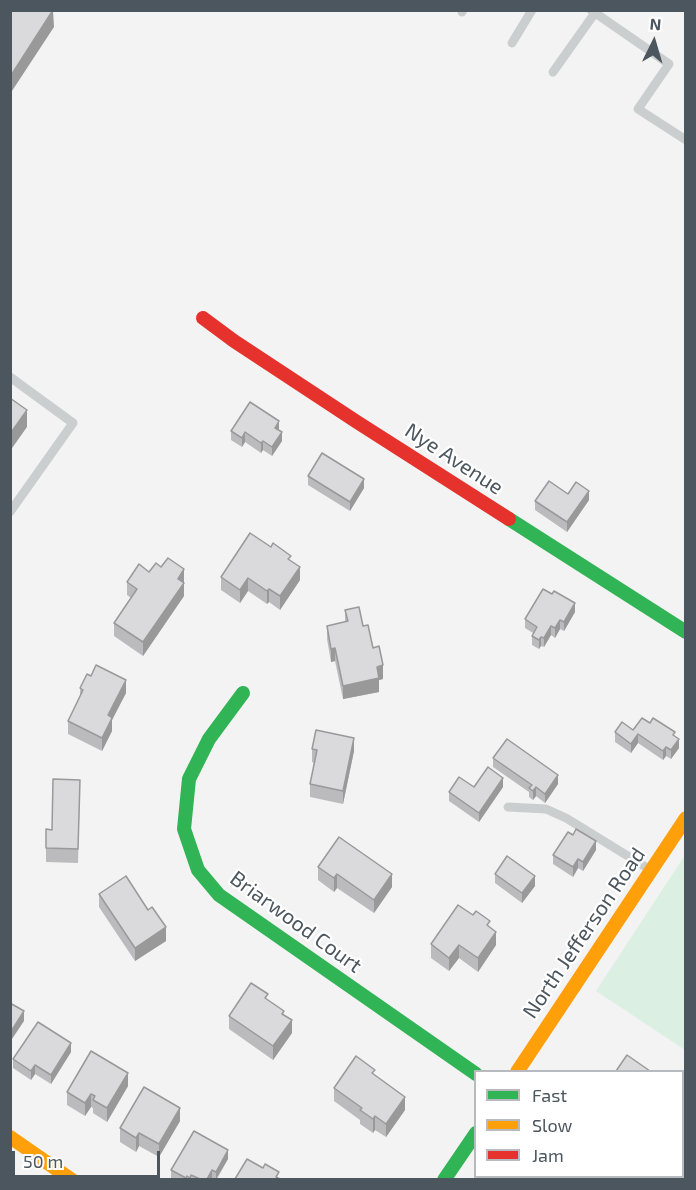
<!DOCTYPE html>
<style>
body{margin:0}
#map{position:relative;width:696px;height:1190px;overflow:hidden;background:#f4f3f3;font-family:"Exo 2",sans-serif}
canvas{display:block}
.frame{position:absolute;inset:0;border:12px solid #4c565e;pointer-events:none}
.legend{position:absolute;left:474px;top:1070px;width:210px;height:108px;box-sizing:border-box;background:#fff;border:2px solid #b7bbbf;margin:0;padding:8px 10px;list-style:none;font-size:18px;color:#4c565e}
.legend li{display:flex;align-items:center;gap:12px;height:30px}
.legend b{width:30px;border:2px solid #b7bbbf}
.north{position:absolute;left:624px;top:12px;width:60px;height:60px;-webkit-text-stroke:4px #fff;paint-order:stroke;rotate:5deg;font-size:16px;font-weight:700;line-height:24px;text-align:center;color:#4c565e}
.north::after{content:'';display:block;margin:auto;width:21px;height:27px;background:#4c565e;clip-path:polygon(50% 0,100% 100%,50% 72%,0 100%)}
.scale{position:absolute;left:12px;top:1151px;width:148px;height:27px;box-sizing:border-box;border:3px solid #4c565e;border-top:0;padding-left:8px;font-size:18px;line-height:21px;white-space:nowrap;color:#4c565e;-webkit-text-stroke:4px #fff;paint-order:stroke}
</style>
<div id="map">
<canvas width="696" height="1190"></canvas>
<div class="frame"></div>
<ul class="legend">
<li><b style="height:8px;background:#30b455"></b>Fast</li>
<li><b style="height:8px;background:#ff9f0a"></b>Slow</li>
<li><b style="height:8px;background:#e5322d"></b>Jam</li>
</ul>
<div class="north">N</div>
<div class="scale">50 m</div>
</div>
<script>
const context = document.querySelector('canvas').getContext('2d');
context.lineJoin = 'round';
function fillPath(path, color) { context.fillStyle = color; context.fill(path, 'evenodd'); }
const toPath = rows => new Path2D(rows.map(r => 'M' + r).join(''));
function trace(path, color, width, dash) { context.strokeStyle = color; context.lineWidth = width; context.lineCap = dash ? 'butt' : 'round'; context.setLineDash(dash || []); context.stroke(path); }
function write(font, color, halo, rows, align = 'center') {
  context.font = font + ' "Exo 2",sans-serif'; context.lineWidth = 4.5; context.setLineDash([]); context.textBaseline = 'middle'; context.strokeStyle = halo; context.fillStyle = color; for (const [text, x, y, turn = 0] of rows) {
    context.save(); context.translate(x, y); context.rotate((+turn || 0) * Math.PI / 180); context.textAlign = isNaN(turn) ? turn : align; if (halo) context.strokeText(text, 0, 0); context.fillText(text, 0, 0); context.restore();
  }
}
fillPath(toPath([
 [685,855,686,1050,685,1050,596,991]
]), '#dbefe2');
trace(toPath([
 [591,10,669,64,638,109,686,140],
 [462,12,463,10],
 [512,43,532,10],
 [553,72,597,10],
 [10,377,73,423,10,512],
 [508,807,546,809,566,818,649,869]
]), '#cbcecf', 9);
trace(toPath([
 [509,519,686,632],
 [243,693,209,739,189,779,184,829,198,870,219,895,476,1074],
 [444,1180,476,1133]
]), '#30b455', 14);
trace(toPath([
 [517,1072,686,818],
 [10,1137,72,1180]
]), '#ff9f0a', 14);
trace(toPath([
 [203,318,234,341,357,422,509,519]
]), '#e5322d', 14);
fillPath(toPath([
 [279,430,282,441,272,456,263,450,261,453,245,442,242,447,231,440,231,431],
 [308,476,364,488,350,511,308,485],
 [568,494,589,500,567,532,535,510,535,501],
 [291,561,300,580,280,610,269,602,267,604,248,591,240,603,221,590,221,577],
 [161,567,184,569,184,596,143,656,114,636,114,623,131,598,127,595,127,582],
 [345,610,363,626,373,648,383,679,379,680,379,692,343,699,335,661,331,662,327,639,327,626,345,622],
 [575,612,564,631,560,629,555,638,551,635,544,647,541,646,539,649,532,645,532,636,533,633,525,628,525,619],
 [80,688,126,693,112,720,112,731,102,751,68,734,68,721,80,696],
 [650,723,675,736,679,748,671,759,666,756,663,760,638,743,631,753,615,742,615,732,633,730],
 [312,749,354,751,343,804,310,797,310,784,314,763,312,762],
 [493,758,558,784,545,803,536,796,533,800,529,797,529,792,493,767],
 [80,780,78,863,46,862,46,829,52,830],
 [474,787,503,787,479,822,449,801,449,792],
 [573,835,596,850,583,871,578,868,573,877,553,864,553,855],
 [318,867,392,887,374,913,337,888,334,892,318,880],
 [495,874,535,886,522,903,495,883],
 [99,894,148,910,166,941,135,961,99,907],
 [490,927,496,945,478,972,459,958,449,971,431,958,431,944],
 [268,1000,284,1015,292,1033,273,1060,229,1029,229,1016],
 [71,1052,51,1084,35,1074,31,1080,13,1068,13,1059],
 [375,1075,405,1110,386,1137,375,1130,373,1133,360,1124,360,1120,334,1101,334,1088],
 [128,1086,107,1122,93,1113,93,1108,91,1107,85,1116,67,1105,67,1092],
 [180,1121,159,1157,139,1146,136,1152,120,1142,120,1128],
 [228,1159,217,1179,171,1179,171,1170]
]), '#bbbbbd');
fillPath(toPath([
 [53,10,54,27,10,94,10,77],
 [27,410,27,427,10,451,10,434],
 [279,421,279,430,275,428],
 [245,432,245,442,242,447,242,438],
 [282,432,282,441,272,456,272,447],
 [263,441,263,450,261,453,261,443],
 [364,479,364,488,350,511,350,502],
 [589,491,589,500,567,532,567,522],
 [300,567,300,580,280,610,280,596],
 [184,569,184,596,143,656,143,642,178,579],
 [248,578,248,591,240,603,240,590],
 [269,589,269,602,267,604,267,591],
 [575,603,575,612,564,631,564,622],
 [560,620,560,629,555,638,555,628],
 [551,626,551,635,544,647,544,638],
 [541,637,541,646,539,649,539,640],
 [335,648,335,661,331,662,331,649],
 [383,665,383,679,379,680,379,692,343,699,343,686,377,667],
 [126,680,126,693,112,720,112,731,102,751,102,738,108,715],
 [638,734,638,743,631,753,631,744],
 [354,738,354,751,343,804,343,791],
 [679,739,679,748,671,759,671,750],
 [666,747,666,756,663,760,663,751],
 [558,775,558,784,545,803,545,794],
 [503,778,503,787,479,822,479,813],
 [536,787,536,796,533,800,533,791],
 [596,841,596,850,583,871,583,862],
 [578,859,578,868,573,877,573,867],
 [337,874,337,888,334,892,334,878],
 [392,874,392,887,374,913,374,900],
 [535,876,535,886,522,903,522,893],
 [166,927,166,941,135,961,135,948],
 [496,932,496,945,478,972,478,958],
 [459,945,459,958,449,971,449,958],
 [24,1011,24,1021,10,1042,10,1033],
 [292,1020,292,1033,273,1060,273,1046],
 [71,1043,71,1052,51,1084,51,1075],
 [35,1065,35,1074,31,1080,31,1071],
 [128,1073,128,1086,107,1122,107,1108],
 [91,1094,91,1107,85,1116,85,1103],
 [405,1097,405,1110,386,1137,386,1124],
 [180,1108,180,1121,159,1157,159,1144],
 [375,1116,375,1130,373,1133,373,1119],
 [139,1133,139,1146,136,1152,136,1138],
 [228,1150,228,1159,216,1179,216,1172],
 [212,1170,212,1179,207,1179]
]), '#99999a');
const building = toPath([
 [10,10,53,10,10,77,10,10],
 [10,398,27,410,10,434,10,398],
 [250,402,279,421,275,428,282,432,272,447,263,441,261,443,245,432,242,438,231,431,250,402],
 [322,453,364,479,350,502,308,476,322,453],
 [549,481,568,494,576,482,589,491,567,522,535,501,549,481],
 [250,533,271,547,273,543,291,556,288,559,300,567,280,596,269,589,267,591,248,578,240,590,221,577,250,533],
 [168,558,184,569,178,579,184,583,143,642,114,623,137,589,127,582,139,564,149,572,156,563,161,567,168,558],
 [543,589,552,594,554,591,575,603,564,622,560,620,555,628,551,626,544,638,541,637,539,640,532,636,537,627,525,619,543,589],
 [359,607,363,626,368,625,373,648,379,646,383,665,377,667,379,678,343,686,335,648,331,649,327,626,348,621,345,610,359,607],
 [96,665,126,680,108,715,112,718,102,738,68,721,83,690,80,688,87,674,91,676,96,665],
 [642,718,650,723,653,718,675,732,673,735,679,739,671,750,666,747,663,751,638,734,631,744,615,732,622,722,633,730,642,718],
 [316,730,354,738,343,791,310,784,317,750,312,749,316,730],
 [507,739,558,775,545,794,536,787,533,791,529,788,532,785,493,758,507,739],
 [488,767,503,778,479,813,449,792,459,777,474,787,488,767],
 [53,779,80,780,78,849,46,848,46,829,52,830,53,779],
 [576,829,596,841,583,862,578,859,573,867,553,855,568,832,573,835,576,829],
 [339,837,392,874,374,900,337,874,334,878,318,867,339,837],
 [507,856,535,876,522,893,495,874,507,856],
 [126,876,148,910,152,907,166,927,135,948,99,894,126,876],
 [458,905,473,915,476,911,490,921,487,925,496,932,478,958,459,945,449,958,431,944,458,905],
 [251,983,268,994,265,998,284,1011,282,1014,292,1020,273,1046,229,1016,251,983],
 [10,1003,24,1011,10,1033,10,1003],
 [38,1022,71,1043,51,1075,35,1065,31,1071,13,1059,38,1022],
 [91,1051,128,1073,107,1108,93,1100,95,1096,91,1094,85,1103,67,1092,91,1051],
 [627,1055,650,1071,616,1071,627,1055],
 [356,1056,375,1070,372,1073,405,1097,386,1124,375,1116,373,1119,360,1110,362,1108,334,1088,356,1056],
 [144,1087,180,1108,159,1144,139,1133,136,1138,120,1128,144,1087],
 [194,1131,228,1150,216,1172,212,1170,207,1179,200,1179,191,1175,190,1178,187,1176,186,1178,171,1170,194,1131],
 [247,1159,263,1168,265,1164,279,1172,276,1177,280,1179,235,1179,247,1159],
 [509,1176,545,1176,543,1179,511,1179,508,1178,509,1176]
]);
fillPath(building, '#dadadc');
trace(building, '#99999a', 1.5);
write('21px', '#4c565e', '#fff', [
 ["Nye Avenue",454,459,33],
 ["Briarwood Court",296,922,36],
 ["North Jefferson Road",584,933,-56]
]);
</script>
